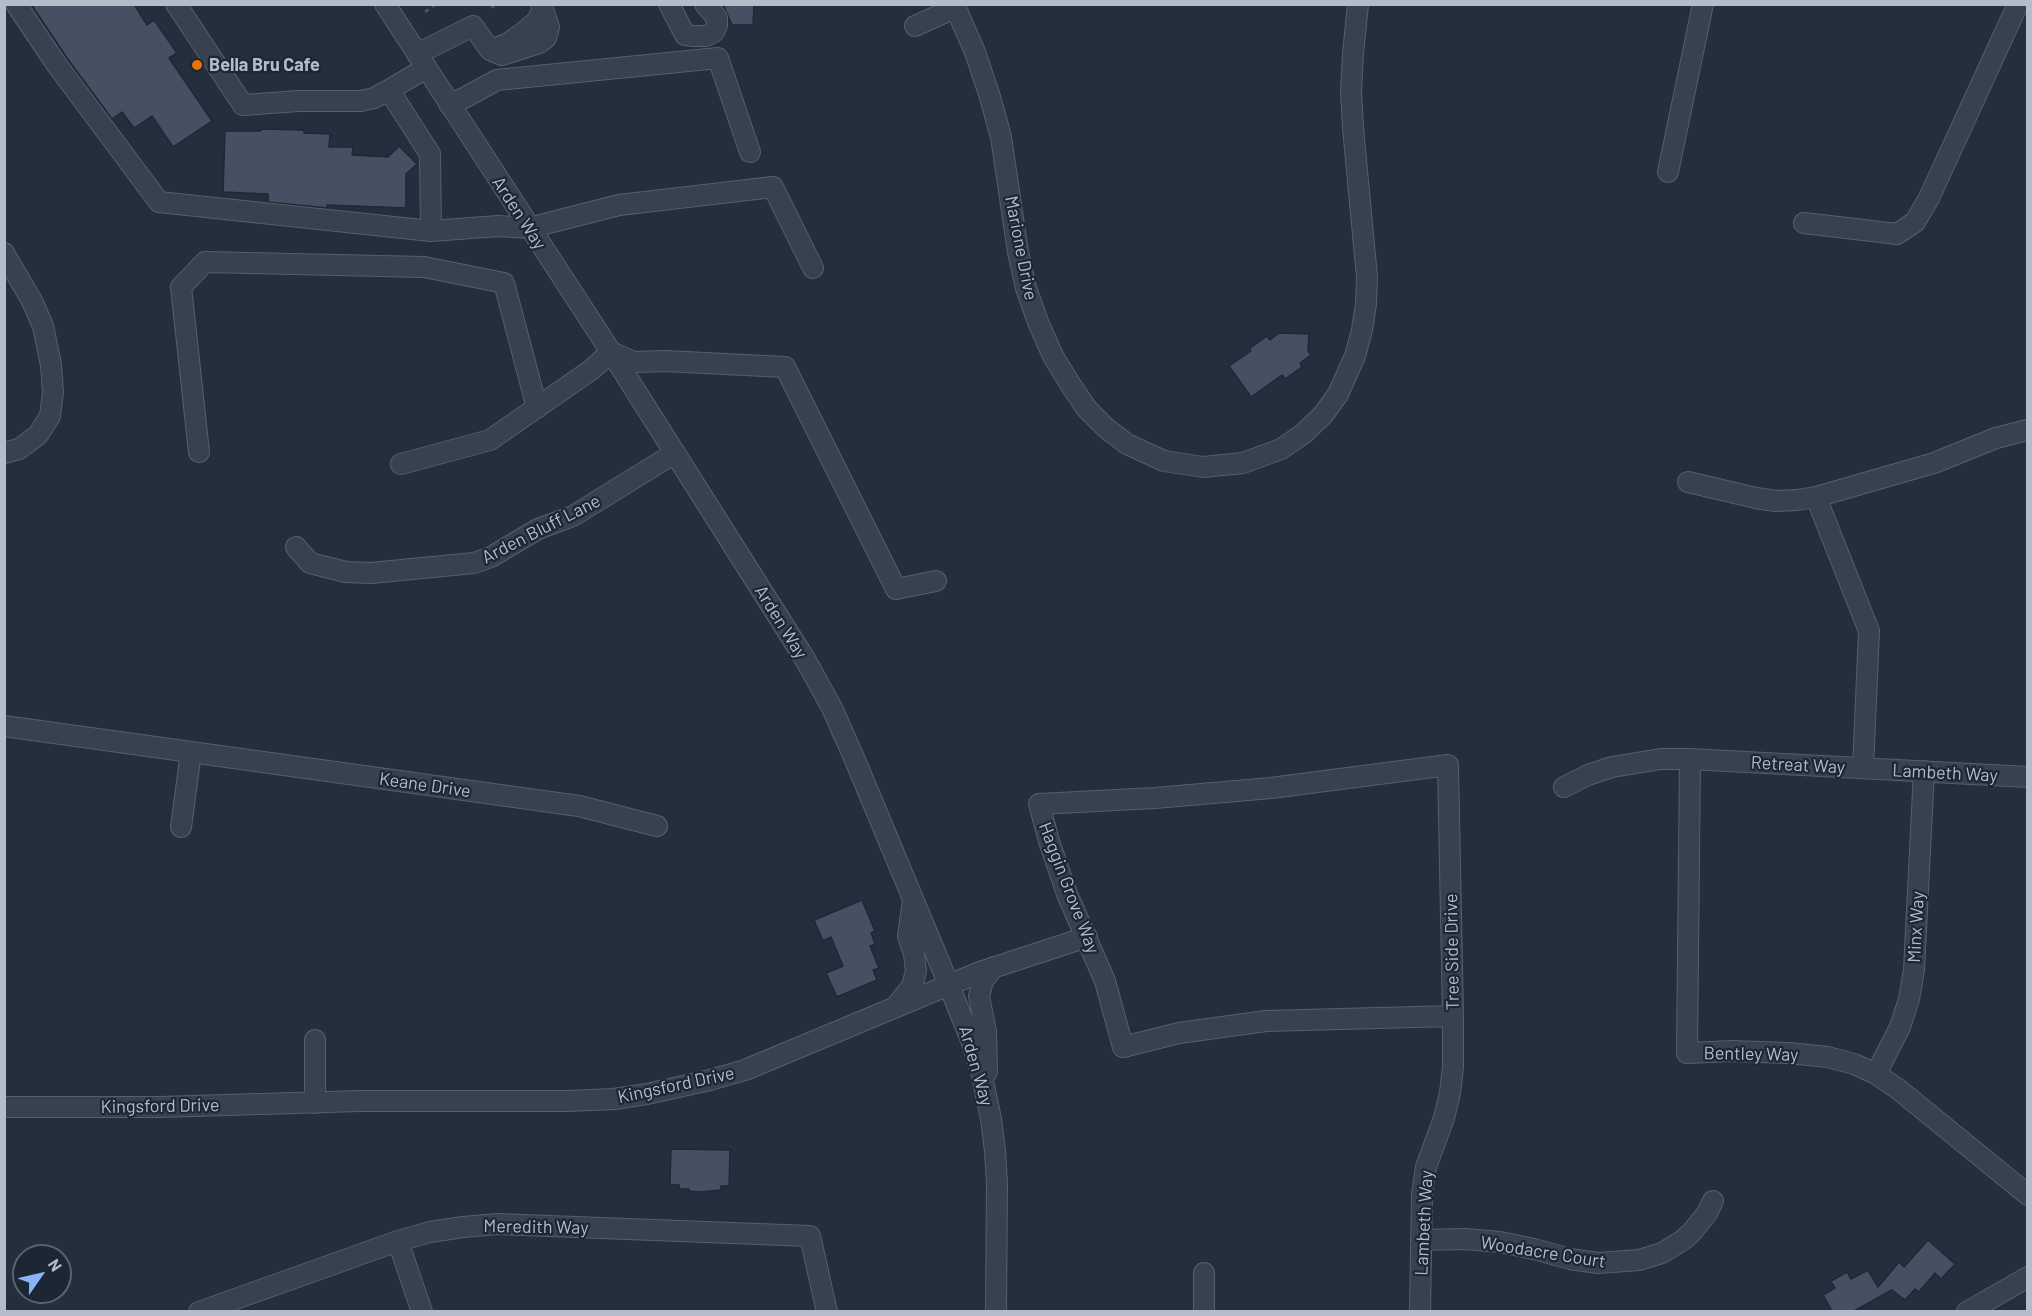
<!DOCTYPE html>
<style>
body{margin:0}
#map{position:relative;width:2032px;height:1316px;overflow:hidden;background:#242f3e;font-family:Barlow,sans-serif}
canvas{display:block}
.frame{position:absolute;inset:0;border:6px solid #b4bcc9;pointer-events:none}
.north{position:absolute;left:12px;top:1244px;width:60px;height:60px;box-sizing:border-box;background:#1d2633;border:2px solid #59626f;border-radius:50%;rotate:56deg;font-size:16px;font-weight:700;line-height:24px;text-align:center;color:#b4bcc9}
.north::after{content:'';display:block;margin:auto;width:21px;height:27px;background:#8ab4f8;clip-path:polygon(50% 0,100% 100%,50% 72%,0 100%)}
</style>
<div id="map">
<canvas width="2032" height="1316"></canvas>
<div class="frame"></div>
<div class="north">N</div>
</div>
<script>
const context = document.querySelector('canvas').getContext('2d');
context.lineJoin = 'round';
function fillPath(path, color) { context.fillStyle = color; context.fill(path, 'evenodd'); }
const toPath = rows => new Path2D(rows.map(r => 'M' + r).join(''));
function trace(path, color, width, dash) { context.strokeStyle = color; context.lineWidth = width; context.lineCap = dash ? 'butt' : 'round'; context.setLineDash(dash || []); context.stroke(path); }
function write(font, color, halo, rows, align = 'center') {
  context.font = font + ' Barlow,sans-serif'; context.lineWidth = 4.5; context.setLineDash([]); context.textBaseline = 'middle'; context.strokeStyle = halo; context.fillStyle = color; for (const [text, x, y, turn = 0] of rows) {
    context.save(); context.translate(x, y); context.rotate((+turn || 0) * Math.PI / 180); context.textAlign = isNaN(turn) ? turn : align; if (halo) context.strokeText(text, 0, 0); context.fillText(text, 0, 0); context.restore();
  }
}
const building = toPath([
 [31,4,134,4,147,25,154,20,177,53,169,58,212,121,173,147,152,116,134,128,122,112,112,119,67,58,31,4],
 [723,4,754,4,753,25,732,25,723,4],
 [262,129,304,130,304,133,330,134,329,147,353,147,352,155,388,157,399,146,417,164,406,174,406,208,327,205,327,208,268,202,268,194,223,192,225,131,261,131,262,129],
 [1279,333,1309,334,1308,351,1311,355,1300,363,1302,367,1285,379,1282,375,1251,397,1229,366,1251,351,1249,349,1267,336,1270,340,1279,333],
 [862,900,875,931,871,933,875,944,870,946,879,968,873,970,877,980,837,997,826,973,843,966,831,937,823,941,814,920,862,900],
 [671,1149,730,1150,729,1186,721,1186,721,1190,701,1192,689,1191,689,1189,679,1189,679,1185,670,1185,671,1149],
 [1928,1240,1955,1264,1941,1279,1935,1273,1919,1292,1915,1289,1905,1300,1892,1290,1854,1311,1832,1311,1823,1295,1835,1288,1831,1281,1847,1272,1851,1279,1868,1270,1878,1287,1899,1262,1904,1267,1928,1240]
]);
fillPath(building, '#455162');
trace(building, '#1f2835', 1.5);
const minor = toPath([
 [16,4,57,65,159,202,431,231,498,226,529,228,619,205,773,187,813,268],
 [176,4,243,105,299,101,361,101,374,98,389,90,426,68],
 [385,4,611,352,805,659,832,708,855,760,941,966,971,1040,981,1071,991,1119,995,1151,997,1184,996,1312],
 [669,4,685,35,694,36,706,36,714,32,717,25,717,18,705,4],
 [954,4,975,52,990,97,1001,137,1018,252,1026,288,1038,322,1053,356,1072,387,1087,409,1106,428,1127,444,1164,461,1203,467,1243,463,1281,449,1303,434,1323,415,1338,394,1355,356,1362,330,1366,304,1367,277,1353,128,1351,91,1353,54,1358,4],
 [915,26,955,8],
 [498,47,507,44,524,32,537,21,543,8],
 [417,54,473,26,490,50,502,55,539,43,546,38,549,27,541,4],
 [389,90,430,154,431,231],
 [449,104,464,98,497,80,718,58,750,152],
 [1668,172,1703,4],
 [1804,223,1897,234,1915,222,1929,198,2018,4],
 [4,253,32,301,43,326,51,365,53,392,50,416,38,435,19,449,4,453],
 [199,452,181,287,205,262,424,267,504,283,537,408],
 [401,464,490,440,591,370,611,352,634,362,665,361,785,367,896,589,936,581],
 [1688,482,1756,498,1776,501,1797,500,1816,497,1934,463,1996,438,2027,430],
 [1816,497,1869,631,1863,768],
 [296,547,310,563,346,572,371,573,474,563,491,557,538,529,573,516,675,453],
 [4,726,579,806,657,826],
 [1690,759,1687,1053,1733,1051,1788,1053,1828,1057,1854,1064,1876,1074,1898,1089,2028,1195],
 [1564,787,1588,775,1612,767,1661,759,1690,759,2028,777],
 [181,827,191,752],
 [896,1006,912,986,916,971,914,954,908,936,913,900],
 [987,1072,986,1032,979,996,983,981,994,967],
 [1876,1074,1900,1027,1909,999,1914,970,1924,771],
 [315,1103,315,1040],
 [4,1107,160,1107,360,1101,567,1101,614,1099,647,1094,710,1080,745,1070,980,972,1087,937],
 [1421,1240,1465,1239,1500,1242,1534,1249,1570,1259,1598,1263,1639,1260,1662,1253,1683,1240,1692,1232,1707,1213,1713,1201],
 [398,1241,422,1312],
 [1204,1273,1204,1312],
 [199,1312,398,1241,430,1232,463,1227,497,1224,810,1236,827,1312],
 [1420,1312,1422,1194,1426,1167,1444,1118,1450,1093,1453,1067,1453,1016,1448,765,1271,788,1155,798,1039,804,1049,841,1067,894,1105,981,1123,1047,1179,1033,1266,1021,1453,1016],
 [1967,1312,2028,1277]
]);
trace(minor, '#565f6c', 22);
trace(toPath([
 [491,4,494,9],
 [425,12,436,4]
]), '#44595c', 3, [4.5, 4.5]);
trace(minor, '#38414e', 20);
for (const [x, y, r, color] of [
 [197,65,6,"#e8710a"]
]) { const dot = new Path2D(); dot.arc(x, y, r, 0, 2 * Math.PI); context.fillStyle = color; context.fill(dot); trace(dot, '#1d2633', 2); }
write('bold 18px', '#b4bcc9', '#1d2633', [
 ["Bella Bru Cafe",209,65]
], 'left');
write('18px', '#b4bcc9', '#1d2633', [
 ["Arden Way",519,213,57],
 ["Marione Drive",1021,248,79],
 ["Arden Bluff Lane",541,529,-27],
 ["Arden Way",781,622,58],
 ["Retreat Way",1798,765,3],
 ["Lambeth Way",1945,773,3],
 ["Keane Drive",425,785,8],
 ["Haggin Grove Way",1069,888,69],
 ["Minx Way",1916,927,-87],
 ["Tree Side Drive",1452,952,-91],
 ["Bentley Way",1751,1054,1],
 ["Arden Way",976,1066,74],
 ["Kingsford Drive",676,1085,-12],
 ["Kingsford Drive",160,1106,-1],
 ["Lambeth Way",1424,1223,-87],
 ["Meredith Way",536,1227,1],
 ["Woodacre Court",1543,1252,9]
]);
</script>
